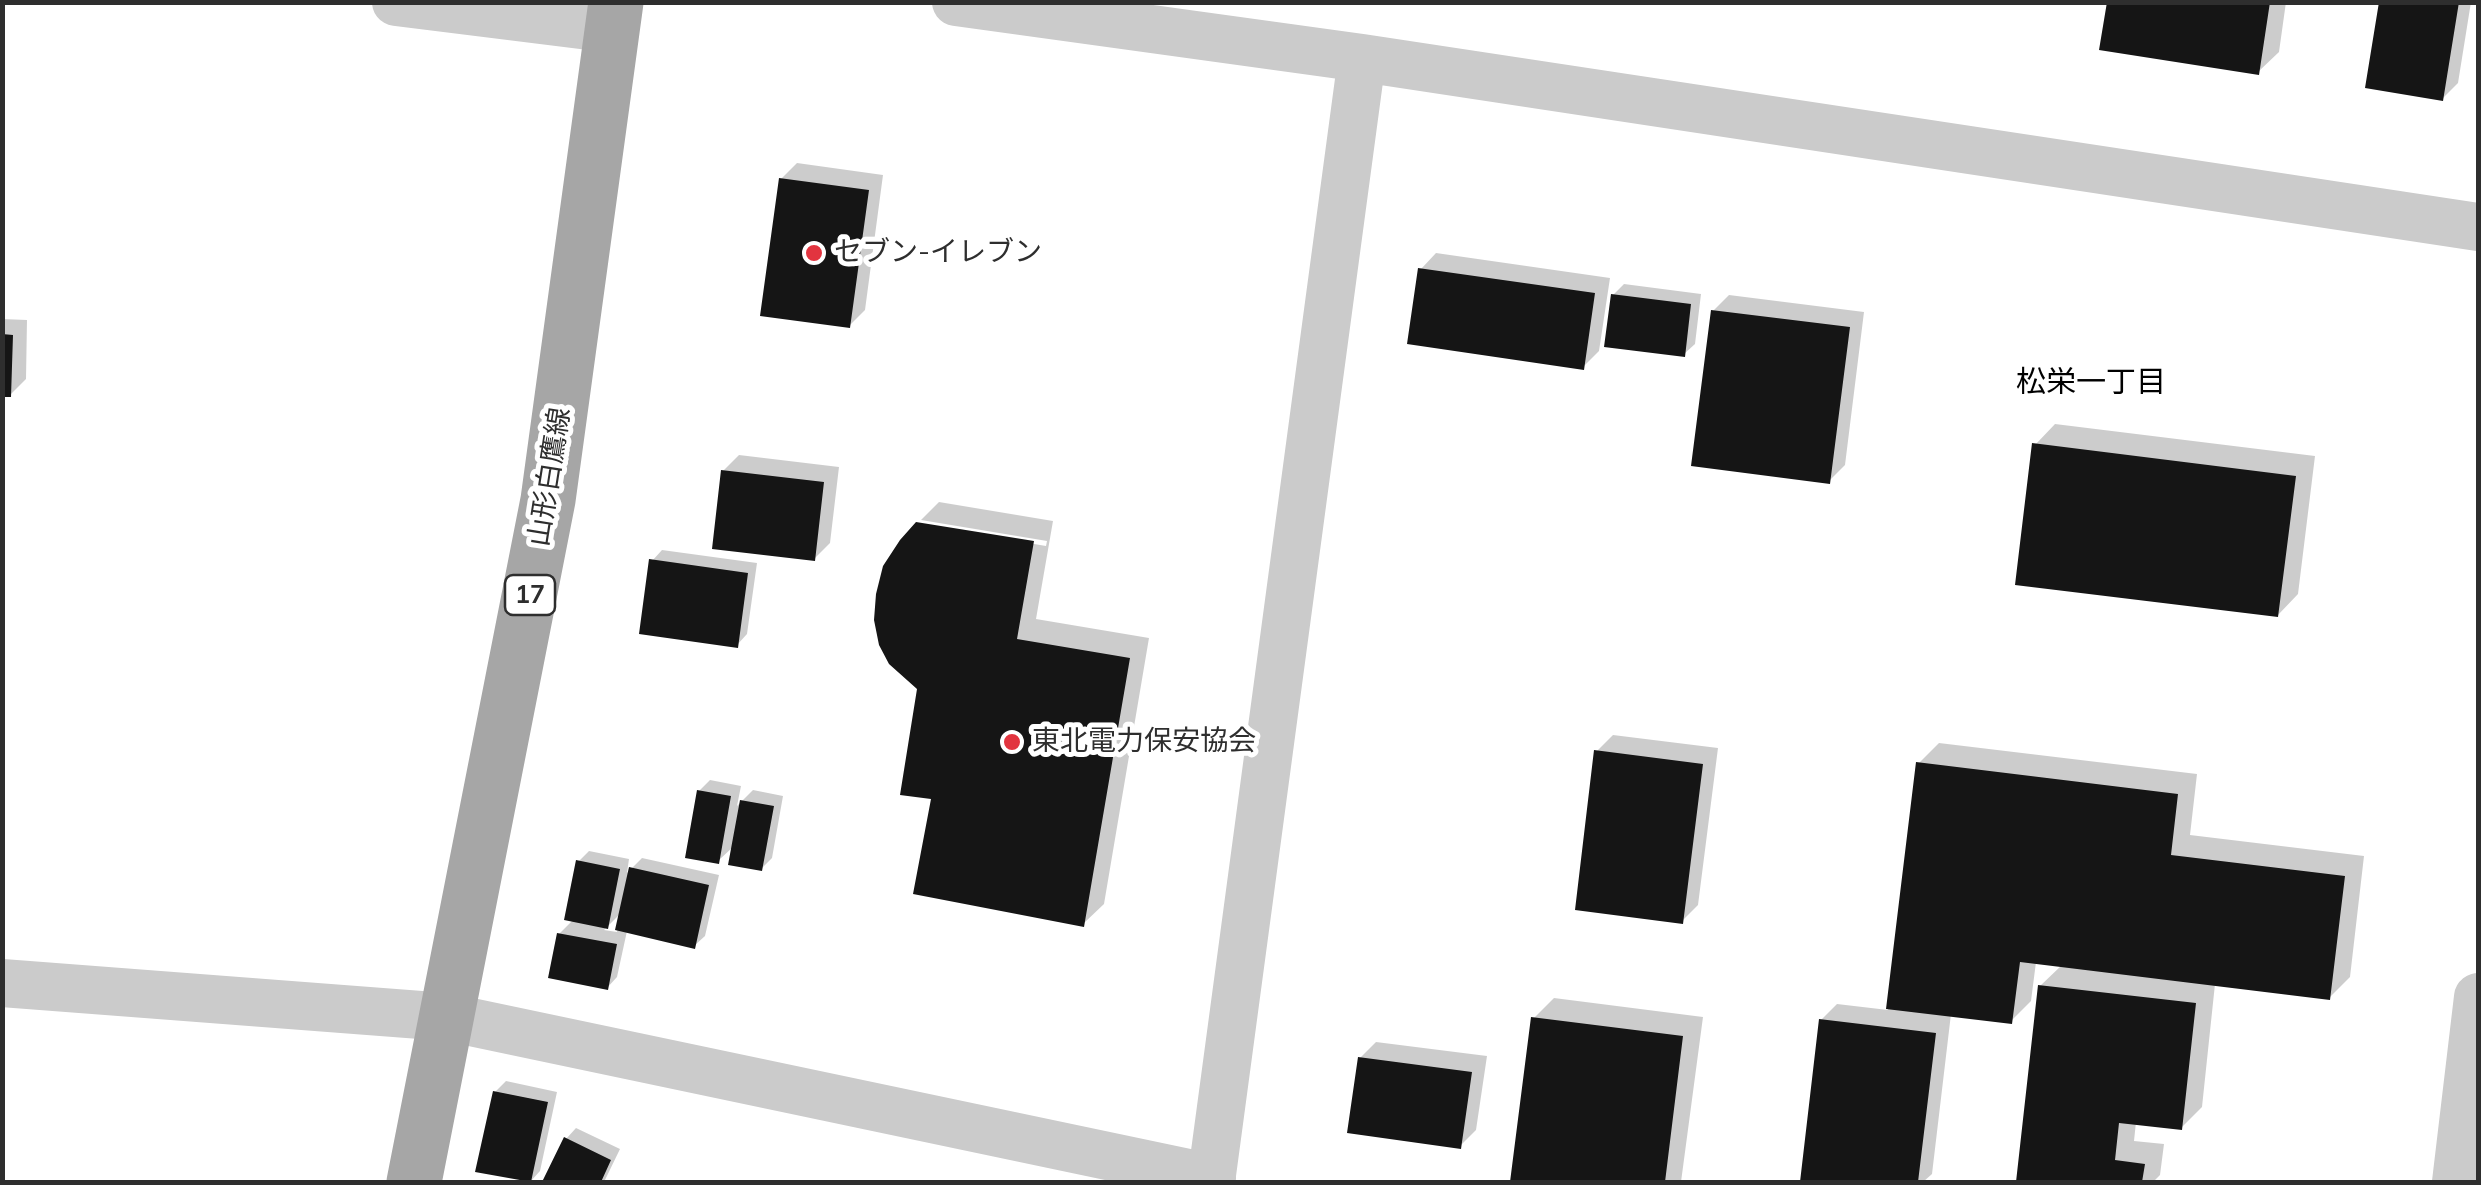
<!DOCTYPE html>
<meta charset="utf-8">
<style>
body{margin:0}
#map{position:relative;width:2481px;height:1185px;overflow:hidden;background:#fff;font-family:Mulish,sans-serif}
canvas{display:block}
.frame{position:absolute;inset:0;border:5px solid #2e2e2e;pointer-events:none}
</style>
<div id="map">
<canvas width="2481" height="1185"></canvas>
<div class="frame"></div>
</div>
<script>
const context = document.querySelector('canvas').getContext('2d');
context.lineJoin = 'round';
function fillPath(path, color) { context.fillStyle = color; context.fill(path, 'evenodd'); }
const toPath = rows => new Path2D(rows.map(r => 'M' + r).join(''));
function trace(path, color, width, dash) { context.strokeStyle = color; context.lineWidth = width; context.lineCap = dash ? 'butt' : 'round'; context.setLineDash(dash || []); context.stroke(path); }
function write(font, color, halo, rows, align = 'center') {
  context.font = font + ' Mulish,"Noto Sans JP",sans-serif'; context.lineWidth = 10; context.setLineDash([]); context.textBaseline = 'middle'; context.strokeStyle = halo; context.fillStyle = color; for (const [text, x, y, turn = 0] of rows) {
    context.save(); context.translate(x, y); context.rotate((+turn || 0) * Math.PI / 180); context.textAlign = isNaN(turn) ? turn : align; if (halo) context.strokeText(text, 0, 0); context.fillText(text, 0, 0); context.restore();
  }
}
fillPath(toPath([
 [2109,2,2286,2,2279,52,2258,72],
 [2382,2,2471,2,2458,83,2442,99],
 [797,163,883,175,865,310,849,326,781,179],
 [1436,253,1610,278,1599,351,1583,367,1421,269],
 [1624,284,1701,294,1695,344,1684,354,1613,295],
 [1729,295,1864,312,1845,465,1829,481,1713,311],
 [2,319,27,320,26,379,10,395,2,394],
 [2055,424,2315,456,2298,594,2278,615,2035,445],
 [739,455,839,467,830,543,814,559,723,471],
 [939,502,1053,521,1036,619,1149,638,1104,904,1083,924,934,797,919,688,917,524,1046,546,1047,541,921,520],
 [662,550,757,563,747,634,737,645,652,561],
 [1613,735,1718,748,1698,905,1682,921,1597,751],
 [1939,743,2197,774,2190,835,2364,856,2350,977,2329,998,2215,984,2202,1107,2181,1128,2136,1122,2134,1141,2164,1144,2160,1175,2153,1182,2018,1182,2040,986,2062,965,2036,962,2031,1001,2011,1021,1951,1014,1932,1174,1923,1182,1802,1182,1821,1020,1837,1004,1888,1010,1919,763],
 [710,780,741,786,737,806,753,790,783,796,772,858,761,869,734,846,718,861,699,791],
 [589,851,629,859,627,873,642,858,719,875,705,936,694,946,627,931,617,977,607,988,559,934,573,920,579,861],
 [621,913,617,932,604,930],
 [1554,998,1703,1017,1681,1182,1513,1182,1534,1018],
 [1376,1042,1487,1056,1476,1130,1460,1146,1360,1058],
 [506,1081,557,1092,540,1171,530,1182,495,1092],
 [576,1128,620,1149,604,1182,545,1182,566,1139]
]), '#0003');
fillPath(toPath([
 [2107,2,2270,2,2259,75,2099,50],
 [2379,2,2459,2,2443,101,2365,88],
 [779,178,869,190,850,328,760,316],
 [1418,268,1595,293,1584,370,1407,344],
 [1611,294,1691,304,1685,357,1604,347],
 [1711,310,1850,327,1830,484,1691,466],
 [2,334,13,335,11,397,2,397],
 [2032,443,2296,476,2278,617,2015,585],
 [721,470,824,482,815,561,712,549],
 [916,522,1034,541,1017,639,1130,658,1084,927,913,894,931,799,900,795,917,689,889,664,879,645,874,620,876,594,883,566,900,540],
 [649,559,748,573,738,648,639,634],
 [1594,750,1703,764,1683,924,1575,910],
 [1916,762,2178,794,2171,855,2345,876,2330,1000,2020,962,2012,1024,1886,1009],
 [697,790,731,796,719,864,685,858],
 [740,800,774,806,762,871,728,865],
 [576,860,620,869,608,929,564,920],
 [629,867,709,885,695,949,615,930],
 [557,933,617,944,608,990,548,978],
 [2038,985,2196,1003,2182,1130,2119,1123,2115,1160,2145,1164,2142,1182,2016,1182],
 [1531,1017,1683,1036,1665,1182,1510,1182],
 [1819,1019,1936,1033,1918,1182,1800,1182],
 [1358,1057,1472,1072,1461,1149,1347,1133],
 [493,1091,548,1102,531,1182,475,1172],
 [564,1137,611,1160,601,1182,542,1182]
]), '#151515');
trace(toPath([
 [396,2,613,29],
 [956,2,1362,58,2478,227],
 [2,983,447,1017,1212,1178],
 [1211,1182,1362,58],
 [2456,1182,2478,997]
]), '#cbcbcb', 48);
trace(toPath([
 [414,1182,548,500,616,2]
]), '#a6a6a6', 55);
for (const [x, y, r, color] of [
 [814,253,10,"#e2343f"],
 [1012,742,10,"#e2343f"]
]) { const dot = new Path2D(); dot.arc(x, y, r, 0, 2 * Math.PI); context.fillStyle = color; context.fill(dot); trace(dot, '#fff', 4); }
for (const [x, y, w] of [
 [530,595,50]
]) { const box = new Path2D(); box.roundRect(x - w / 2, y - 20, w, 40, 8); context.fillStyle = '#fff'; context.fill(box); trace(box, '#2e2e2e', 2.5); }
write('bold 25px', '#2e2e2e', null, [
 ["17",530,595]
]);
write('28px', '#2e2e2e', '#fff', [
 ["セブン-イレブン",834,253],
 ["東北電力保安協会",1032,742]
], 'left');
write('28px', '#2e2e2e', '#fff', [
 ["山形白鷹線",550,477,-81]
]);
write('30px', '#000', '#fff', [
 ["松栄一丁目",2091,383]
]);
</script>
